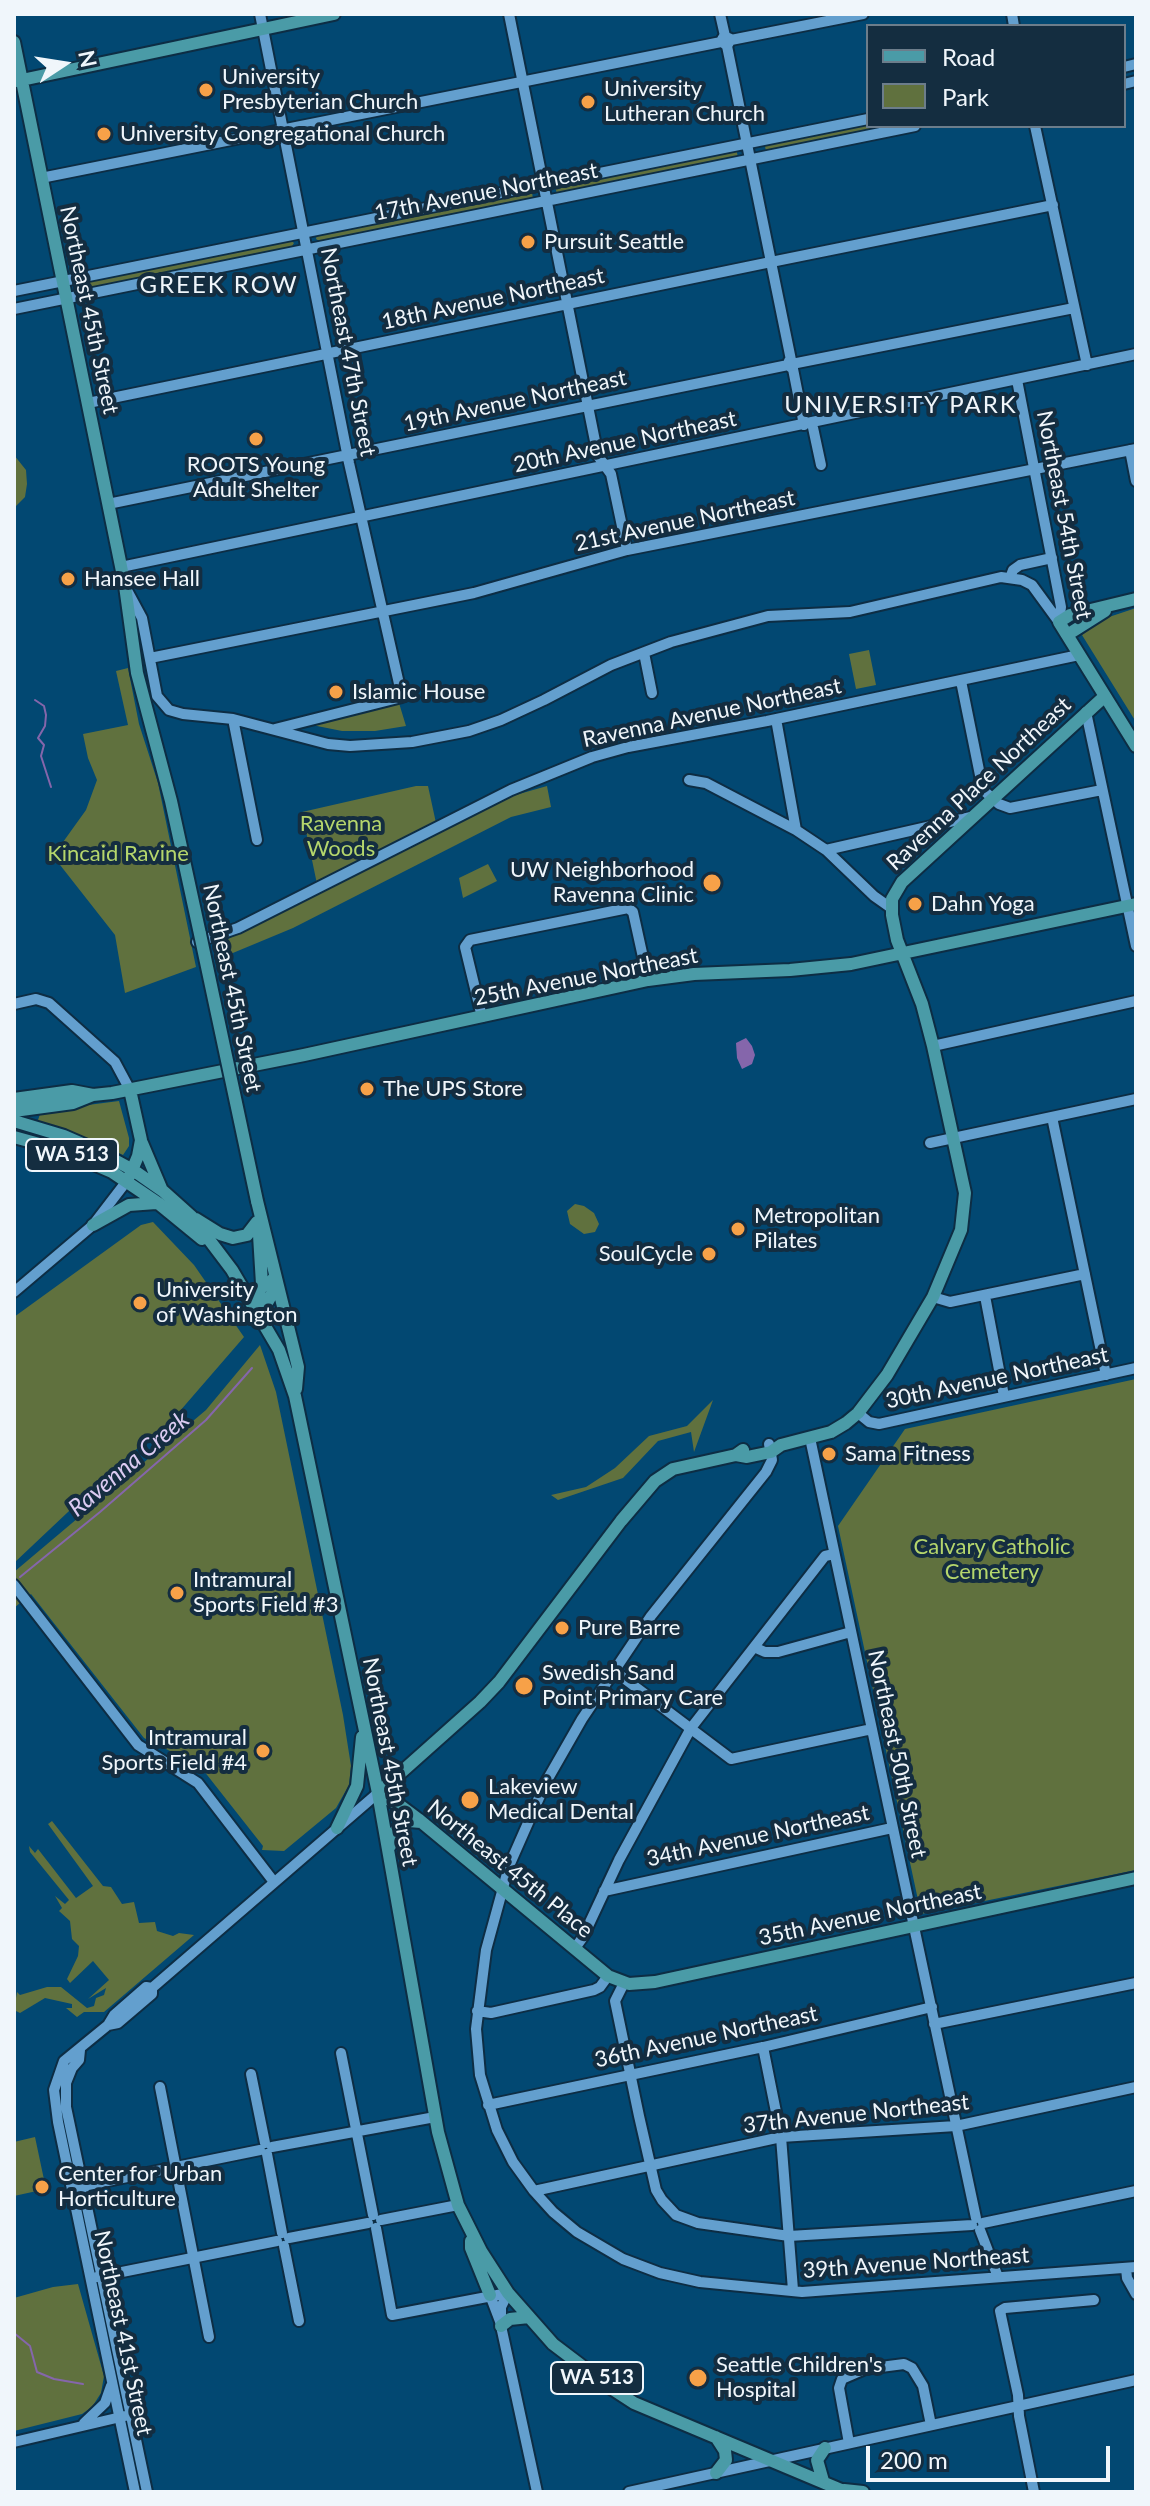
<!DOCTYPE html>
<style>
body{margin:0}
#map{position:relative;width:1150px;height:2506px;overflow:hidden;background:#024872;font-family:Lato,sans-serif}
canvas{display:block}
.frame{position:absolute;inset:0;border:16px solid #f0f6fb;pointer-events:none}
.legend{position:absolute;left:866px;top:24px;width:260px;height:104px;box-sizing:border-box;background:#142d40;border:2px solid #6c7d8b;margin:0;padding:10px 14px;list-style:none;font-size:24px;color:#f0f6fb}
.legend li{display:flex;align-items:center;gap:16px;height:40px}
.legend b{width:40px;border:2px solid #6c7d8b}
.north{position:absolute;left:24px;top:24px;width:80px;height:80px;-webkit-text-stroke:6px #142d40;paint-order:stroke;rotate:78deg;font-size:22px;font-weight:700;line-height:32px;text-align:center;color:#f0f6fb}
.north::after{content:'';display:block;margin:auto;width:28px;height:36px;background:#f0f6fb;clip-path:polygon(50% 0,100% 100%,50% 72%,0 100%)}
.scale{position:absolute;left:866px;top:2446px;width:244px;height:36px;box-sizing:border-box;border:4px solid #f0f6fb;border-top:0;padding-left:10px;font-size:24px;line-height:28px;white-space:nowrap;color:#f0f6fb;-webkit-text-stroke:6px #142d40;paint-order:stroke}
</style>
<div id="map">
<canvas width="1150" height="2506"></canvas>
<div class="frame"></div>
<ul class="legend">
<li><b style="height:10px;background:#4a9ba7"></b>Road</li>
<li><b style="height:22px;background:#60713e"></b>Park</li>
</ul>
<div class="north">N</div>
<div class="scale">200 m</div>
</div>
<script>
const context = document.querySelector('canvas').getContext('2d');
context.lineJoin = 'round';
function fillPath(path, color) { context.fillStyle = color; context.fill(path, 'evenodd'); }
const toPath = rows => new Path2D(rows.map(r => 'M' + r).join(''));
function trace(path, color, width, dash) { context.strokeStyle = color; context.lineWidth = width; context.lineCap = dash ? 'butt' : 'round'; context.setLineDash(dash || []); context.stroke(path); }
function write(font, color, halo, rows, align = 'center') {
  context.font = font + ' Lato,sans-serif'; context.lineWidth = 8; context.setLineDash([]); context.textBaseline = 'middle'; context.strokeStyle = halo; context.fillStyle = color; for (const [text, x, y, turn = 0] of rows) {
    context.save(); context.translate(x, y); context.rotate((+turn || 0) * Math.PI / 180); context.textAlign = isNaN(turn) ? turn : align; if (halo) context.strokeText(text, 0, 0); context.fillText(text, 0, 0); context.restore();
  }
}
fillPath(toPath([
 [868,120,868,126,891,126,766,151,764,142],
 [736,147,738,158,557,195,555,185],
 [532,192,533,199,321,242,316,239,317,234],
 [289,239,294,243,291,248,82,290,78,285,79,282],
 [14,455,26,470,27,484,25,497,14,508],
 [1136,608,1136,722,1082,635,1103,619],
 [869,650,876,685,856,689,849,654],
 [128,668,139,724,158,783,196,967,125,993,115,935,53,856,86,810,97,780,88,758,83,734,128,725,116,671],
 [399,703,406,726,375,731,342,731,307,724],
 [416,786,428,786,436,823,317,884,302,812],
 [547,786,551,807,511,817,293,928,216,960,213,947,370,864,505,798],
 [488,864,497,881,463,898,459,878],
 [119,1101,129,1138,129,1146,123,1155,98,1143,97,1145,41,1123,38,1120,41,1111],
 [575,1204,584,1206,594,1213,599,1224,595,1232,584,1234,570,1224,567,1211],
 [153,1222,194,1265,244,1337,173,1419,122,1461,14,1563,14,1317,141,1225],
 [260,1345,276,1392,343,1715,351,1766,349,1785,336,1808,284,1851,262,1850,263,1846,200,1766,144,1738,31,1594,14,1608,14,1572,206,1410],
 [1136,1379,1136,1870,921,1914,838,1526,905,1429],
 [713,1400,694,1452,691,1432,658,1441,623,1478,558,1500,551,1495,586,1487,615,1468,649,1436,687,1426],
 [52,1821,103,1886,111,1887,122,1904,134,1902,139,1923,155,1922,157,1931,173,1936,179,1933,194,1935,104,2012,84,2012,77,2017,66,2008,72,2008,72,2004,45,1998,20,2013,14,2010,17,1992,20,1995,47,1987,61,1987,87,2008,94,2006,96,1998,104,1995,106,1988,88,1999,109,1980,93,1961,70,1983,67,1979,78,1956,79,1946,72,1939,70,1921,59,1911,62,1908,55,1896,65,1904,69,1900,30,1852,29,1846,35,1853,38,1849,76,1898,93,1886,48,1824],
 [35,2137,46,2189,14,2196,14,2142],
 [78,2284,104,2376,101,2393,92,2407,82,2414,14,2431,14,2298,53,2287]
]), '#60713e');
fillPath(toPath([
 [746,1038,752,1046,755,1055,752,1064,742,1069,737,1058,736,1043]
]), '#8566ab');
trace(toPath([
 [35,700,44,706,46,715,45,726,38,738,44,745,41,756,51,787],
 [20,1577,100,1512,206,1420,252,1368],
 [14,2333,30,2346,37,2372,54,2379,83,2384]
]), '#8566ab', 2);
const minor = toPath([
 [260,14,349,463,402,697,275,729],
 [509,14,598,456,611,474,627,550],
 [720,14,725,36],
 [1012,14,1014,26],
 [731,40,863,14],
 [727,46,731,39,724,36,721,41,727,46,770,257],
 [1124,67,1136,64],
 [1124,84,1136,81],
 [1035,126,1087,365],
 [41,178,721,42],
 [776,261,1053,205],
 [772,267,791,360],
 [14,291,868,119],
 [14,309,915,126],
 [789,361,788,365,793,369,804,425],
 [797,363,1074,308],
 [1017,380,1061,607,1059,622],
 [88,403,766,263],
 [812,423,821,465],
 [1130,450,1136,481],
 [108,504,788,365],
 [121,567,1136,354],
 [1010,578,1013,570,1020,565,1052,558],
 [128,592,142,618,157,696,169,710,183,714,233,719,328,744,350,746,412,742,469,731,501,720,544,700,611,665,671,642,768,616,850,612,1001,577,1022,580,1032,585,1059,622],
 [644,653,652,693],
 [150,658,474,593,627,550,1136,449],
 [961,681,983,790,999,804,1010,808,1102,790],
 [1086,712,1136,946],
 [233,719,257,840],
 [776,719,796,830],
 [689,780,706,783,796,830,826,850,874,896,891,908],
 [826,850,971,817],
 [197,942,238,928,511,790,592,757,628,747,767,721,1079,655],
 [14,1004,36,999,49,1003,115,1062,130,1090],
 [482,1017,465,947,470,940,628,908,633,912,648,980],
 [933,1046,1136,1001],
 [1052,1117,1106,1375],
 [930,1143,1136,1099],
 [14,1292,93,1225,126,1182],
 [985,1296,1004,1396],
 [933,1297,950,1302,1085,1274],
 [858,1413,869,1422,879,1424,1136,1368],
 [810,1438,976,2218],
 [769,1444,772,1460,766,1472,651,1616,582,1719,546,1782,509,1866,486,1950,476,2029,480,2075,497,2130,513,2162,534,2191,553,2212,577,2232,623,2259,660,2273,700,2282,802,2292,1136,2267],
 [14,1585,138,1745,198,1783,274,1882],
 [756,1648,765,1652,778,1652,851,1632],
 [613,1670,731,1759,872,1729],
 [604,1891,892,1828],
 [575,1948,583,1937,619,1860,691,1728,825,1556,834,1554],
 [624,1983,615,2001,639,2116,656,2190,662,2200,676,2215,698,2223,789,2236,972,2225],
 [477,2011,491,2013,594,1990,600,1987,608,1976],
 [934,2024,1136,1983],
 [108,2025,118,2023,152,1994,152,1988,378,1793],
 [763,2047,781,2137,793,2290],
 [80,2050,79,2060,72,2068,66,2083,66,2107,147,2492],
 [341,2053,373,2215],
 [251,2074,265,2143],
 [160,2087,209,2337],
 [488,2105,763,2047,932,2007],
 [272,2147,435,2117],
 [267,2154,282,2233],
 [78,2187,260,2150],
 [534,2191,781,2137,956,2126,1136,2087],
 [381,2220,458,2205],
 [983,2223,1136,2191],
 [376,2228,392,2315,508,2293],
 [980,2230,998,2277],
 [289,2238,368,2223],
 [284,2246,299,2321],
 [1126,2268,1127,2278,1136,2294],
 [97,2277,277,2241],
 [508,2293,501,2307,501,2326,537,2492],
 [490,2295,501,2324],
 [84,2423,105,2403,111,2386],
 [14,2442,125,2416],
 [849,2443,839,2388,842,2379,865,2369,904,2364,912,2368,923,2386,931,2425],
 [135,2492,58,2122,54,2090,64,2061,108,2025,114,2015,146,1987,152,1988],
 [629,2492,1136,2380],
 [1034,2492,1019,2416,1018,2395,1000,2311,1005,2308,1094,2300]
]);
const major = toPath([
 [14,42,125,586,137,673,171,801,200,934],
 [17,81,334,14],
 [1136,599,1070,615,1059,622,1136,746],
 [1067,635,1105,611],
 [14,1099,72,1091,93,1095,112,1093,304,1055,648,980,694,974,790,970,851,964,1136,904],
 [14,1111,73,1103,93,1095],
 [14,1121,64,1136,94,1149,133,1170,163,1191,192,1217,232,1270,279,1350,295,1396,378,1793,438,2132,458,2205,481,2251,508,2293,553,2344,611,2388,634,2403,846,2492],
 [14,1137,61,1150,112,1172,158,1203,202,1239],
 [142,1143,161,1188],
 [130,1175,138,1156,141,1140,130,1090],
 [257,1201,298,1367,296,1389],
 [196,1219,220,1234,233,1238,247,1235,257,1222],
 [93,1225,129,1205,156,1203],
 [255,1307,262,1284,259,1235],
 [255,1307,268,1301,272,1294,273,1279],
 [736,1455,747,1457,771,1452,781,1445,831,1432,846,1423,858,1413,887,1375,933,1297,961,1230,965,1193,933,1046,922,1004,897,940,892,915,892,899,902,882,1105,696],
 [378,1793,402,1807,418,1819,608,1976,629,1984,655,1982,1136,1878],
 [378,1793,480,1702,499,1682,621,1521,655,1481,673,1469,736,1455,743,1450],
 [337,1828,357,1786,362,1737],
 [390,1846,392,1835,402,1824,409,1821,421,1822],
 [471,2241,471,2248,490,2295],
 [501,2326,510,2319,529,2317],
 [716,2473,726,2460,725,2451,716,2437],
 [823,2481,817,2460,825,2448],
 [844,2490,863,2492]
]);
trace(minor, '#0d2d44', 14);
trace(major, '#0d2d44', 16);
trace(minor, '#639fce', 10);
trace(major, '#4a9ba7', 12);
const majorBridge = toPath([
 [200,934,257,1201]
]);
trace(majorBridge, '#0d2d44', 16, []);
trace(majorBridge, '#4a9ba7', 12);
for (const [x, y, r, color] of [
 [206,90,8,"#f7a148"],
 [588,102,8,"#f7a148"],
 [104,134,8,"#f7a148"],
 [528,242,8,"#f7a148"],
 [256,439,8,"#f7a148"],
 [68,579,8,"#f7a148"],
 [336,692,8,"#f7a148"],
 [712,883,10,"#f7a148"],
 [915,904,8,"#f7a148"],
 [367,1089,8,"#f7a148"],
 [738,1229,8,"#f7a148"],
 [709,1254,8,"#f7a148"],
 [140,1303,8,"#f7a148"],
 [829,1454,8,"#f7a148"],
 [177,1593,8,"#f7a148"],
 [562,1628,8,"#f7a148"],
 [524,1686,10,"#f7a148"],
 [263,1751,8,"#f7a148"],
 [470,1800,10,"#f7a148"],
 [42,2187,8,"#f7a148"],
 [698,2378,10,"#f7a148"]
]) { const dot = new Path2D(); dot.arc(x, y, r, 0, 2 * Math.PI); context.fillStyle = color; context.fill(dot); trace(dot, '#142d40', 3); }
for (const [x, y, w] of [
 [72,1155,92],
 [597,2378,92]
]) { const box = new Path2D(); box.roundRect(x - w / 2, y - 16, w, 32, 6); context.fillStyle = '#142d40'; context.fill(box); trace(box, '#f0f6fb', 2); }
write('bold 20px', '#f0f6fb', null, [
 ["WA 513",72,1155],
 ["WA 513",597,2378]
]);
write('22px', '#f0f6fb', '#142d40', [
 ["University",222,77],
 ["Presbyterian Church",222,102],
 ["University",604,89],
 ["Lutheran Church",604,114],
 ["University Congregational Church",120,134],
 ["Pursuit Seattle",544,242],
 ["ROOTS Young",256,465,"center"],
 ["Adult Shelter",256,490,"center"],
 ["Hansee Hall",84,579],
 ["Islamic House",352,692],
 ["UW Neighborhood",694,870,"right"],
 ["Ravenna Clinic",694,895,"right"],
 ["Dahn Yoga",931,904],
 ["The UPS Store",383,1089],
 ["Metropolitan",754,1216],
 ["Pilates",754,1241],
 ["SoulCycle",693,1254,"right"],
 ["University",156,1290],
 ["of Washington",156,1315],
 ["Sama Fitness",845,1454],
 ["Intramural",193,1580],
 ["Sports Field #3",193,1605],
 ["Pure Barre",578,1628],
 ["Swedish Sand",542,1673],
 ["Point Primary Care",542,1698],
 ["Intramural",247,1738,"right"],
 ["Sports Field #4",247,1763,"right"],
 ["Lakeview",488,1787],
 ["Medical Dental",488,1812],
 ["Center for Urban",58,2174],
 ["Horticulture",58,2199],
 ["Seattle Children's",716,2365],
 ["Hospital",716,2390]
], 'left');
write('22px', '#f0f6fb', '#142d40', [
 ["17th Avenue Northeast",486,192,-11],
 ["18th Avenue Northeast",493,299,-12],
 ["Northeast 45th Street",89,310,78],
 ["Northeast 47th Street",348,352,79],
 ["19th Avenue Northeast",515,401,-12],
 ["20th Avenue Northeast",625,442,-12],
 ["Northeast 54th Street",1064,515,79],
 ["21st Avenue Northeast",685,521,-12],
 ["Ravenna Avenue Northeast",712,713,-12],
 ["Ravenna Place Northeast",979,784,-43],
 ["25th Avenue Northeast",586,977,-11],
 ["Northeast 45th Street",232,988,78],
 ["30th Avenue Northeast",997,1378,-12],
 ["Northeast 50th Street",897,1754,78],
 ["Northeast 45th Street",390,1762,79],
 ["34th Avenue Northeast",758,1836,-12],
 ["Northeast 45th Place",510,1869,39],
 ["35th Avenue Northeast",870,1915,-12],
 ["36th Avenue Northeast",706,2037,-12],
 ["37th Avenue Northeast",856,2114,-6],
 ["39th Avenue Northeast",916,2263,-4],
 ["Northeast 41st Street",123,2333,78]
]);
write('22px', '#b5d66c', '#142d40', [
 ["Ravenna",341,824],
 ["Woods",341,849],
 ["Kincaid Ravine",118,854],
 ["Calvary Catholic",992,1547],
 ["Cemetery",992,1572]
]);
context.letterSpacing = '2px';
write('24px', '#f0f6fb', '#142d40', [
 ["GREEK ROW",219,285],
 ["UNIVERSITY PARK",901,405]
]);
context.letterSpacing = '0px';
write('italic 24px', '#dbcbf1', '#142d40', [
 ["Ravenna Creek",129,1464,-40]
]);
</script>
